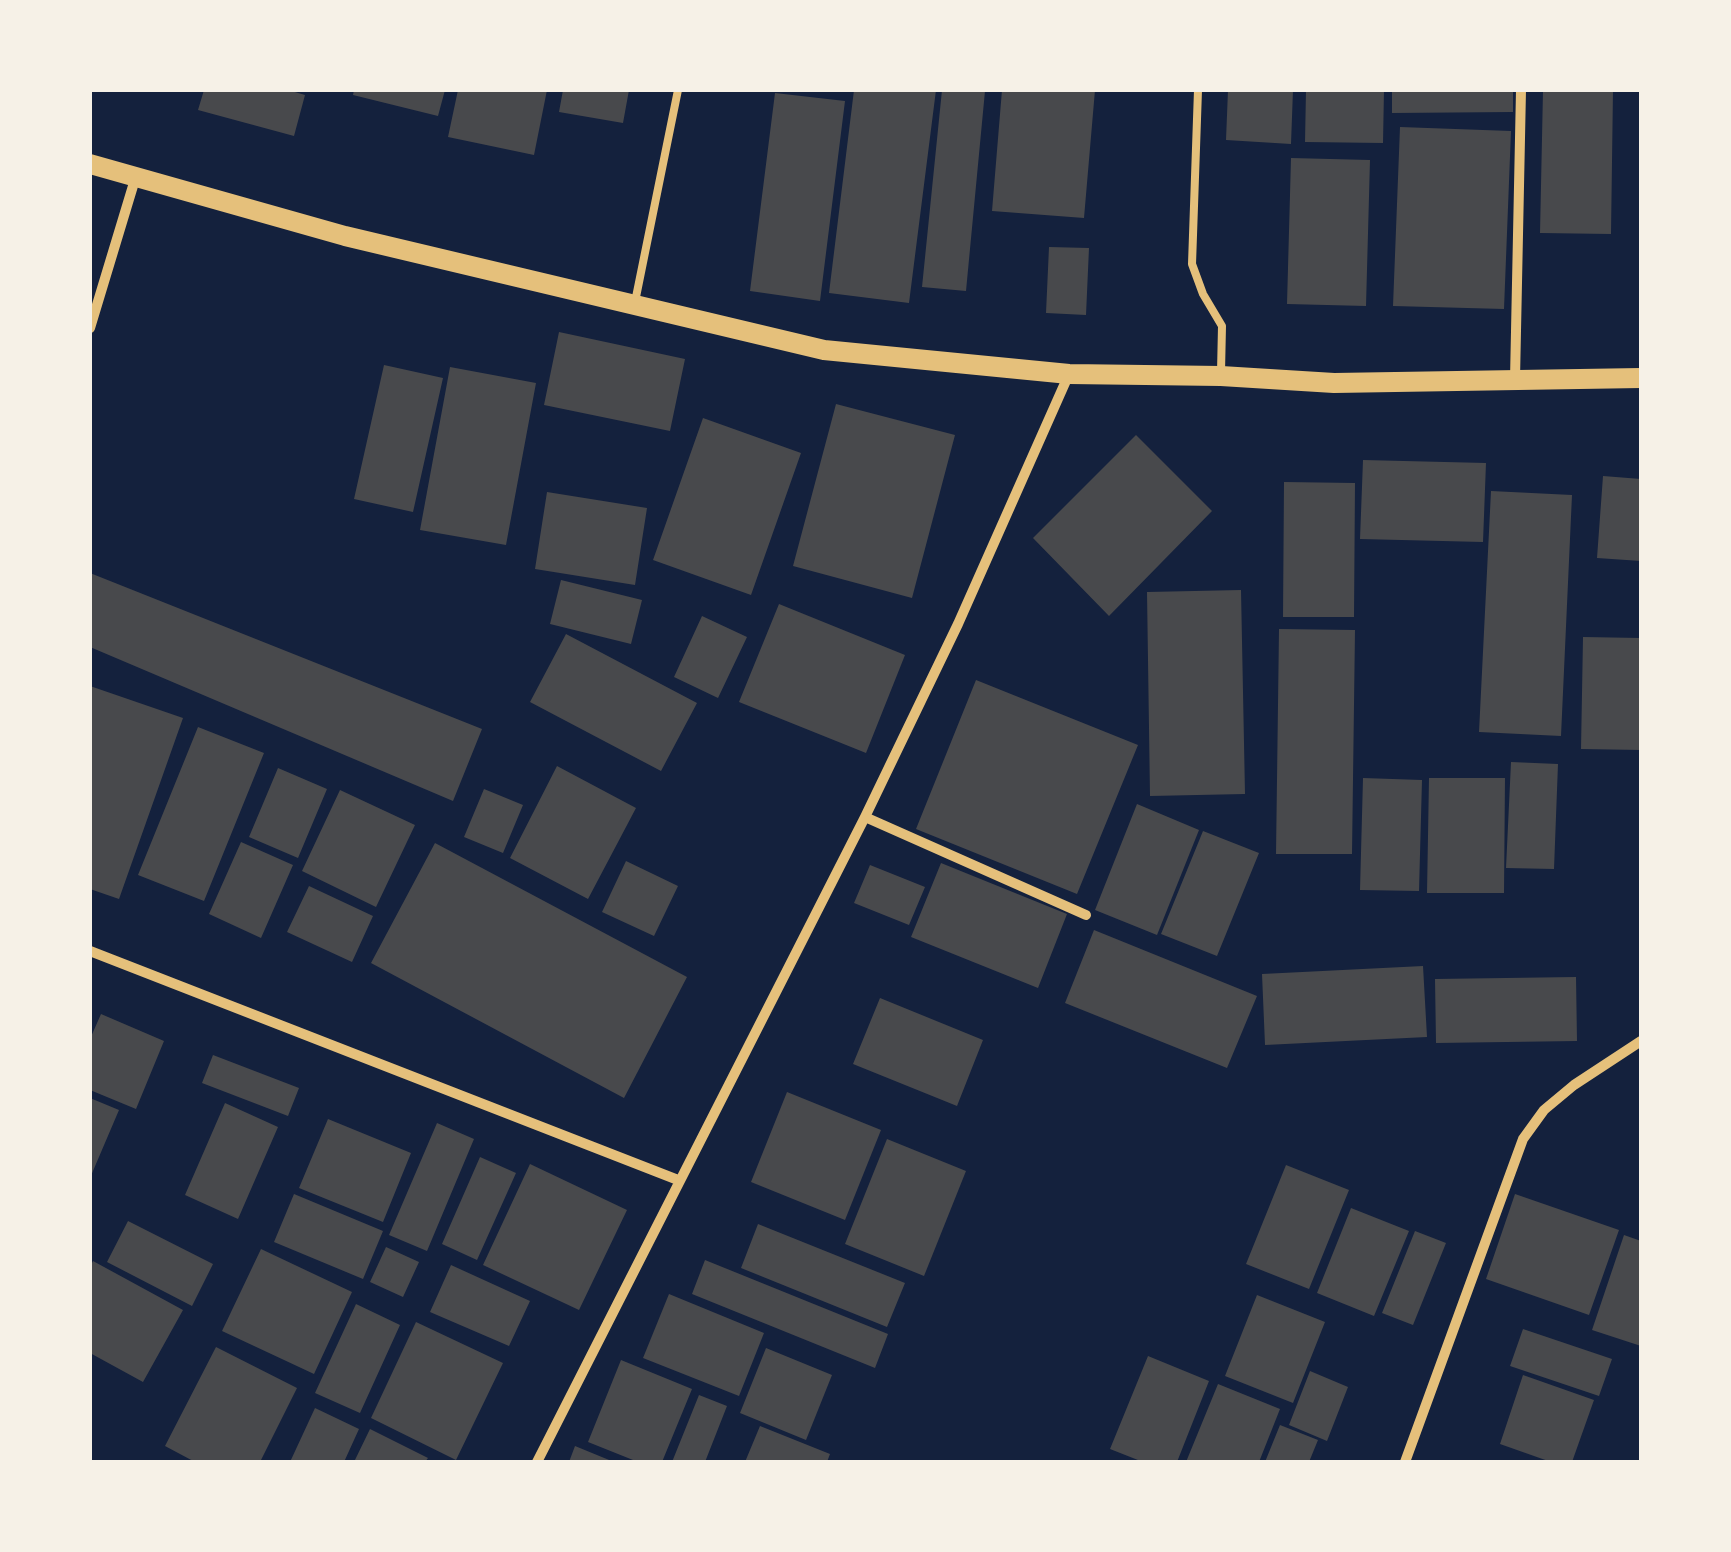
<!DOCTYPE html>
<style>
body{margin:0}
#map{position:relative;width:1731px;height:1552px;overflow:hidden;background:#14213d;font-family:Manrope,sans-serif}
canvas{display:block}
.frame{position:absolute;inset:0;border:92px solid #f6f1e7;pointer-events:none}
</style>
<div id="map">
<canvas width="1731" height="1552"></canvas>
<div class="frame"></div>
</div>
<script>
const c = document.querySelector('canvas').getContext('2d');
c.lineJoin = 'round';
function paint(path, color) {
  c.fillStyle = color;
  c.fill(path, 'evenodd');
}
function poly(rows) {
  const path = new Path2D();
  for (const r of rows) {
    path.moveTo(r[0], r[1]);
    for (let i = 2; i < r.length; i += 2) path.lineTo(r[i], r[i + 1]);
  }
  return path;
}
function trace(path, color, width, dash) {
  c.strokeStyle = color;
  c.lineWidth = width;
  c.lineCap = dash ? 'butt' : 'round';
  c.setLineDash(dash || []);
  c.stroke(path);
}
const building = poly([
 [204,90,288,90,305,95,294,136,198,110],
 [354,90,445,90,438,116,353,95],
 [458,90,547,90,534,155,448,137],
 [563,90,629,90,623,123,559,112],
 [854,90,936,90,909,303,829,293],
 [942,90,985,91,966,291,922,287],
 [1002,90,1095,90,1084,218,992,211],
 [1228,90,1293,90,1291,144,1226,140],
 [1306,90,1384,90,1383,143,1305,142],
 [1392,90,1513,90,1513,112,1392,113],
 [1543,90,1613,90,1611,234,1540,233],
 [775,93,845,101,820,301,750,291],
 [1400,127,1511,131,1504,309,1393,306],
 [1291,158,1370,160,1366,306,1287,304],
 [1049,247,1089,248,1086,315,1046,313],
 [559,332,685,359,670,431,544,405],
 [384,365,443,378,413,512,354,499],
 [450,367,536,383,506,545,420,530],
 [836,404,955,435,912,598,793,566],
 [703,418,801,453,751,595,653,560],
 [1136,435,1212,511,1109,616,1033,538],
 [1363,460,1486,463,1483,542,1360,539],
 [1603,476,1641,479,1641,561,1597,558],
 [1284,482,1355,483,1354,617,1283,617],
 [1491,491,1572,495,1561,736,1479,732],
 [547,492,647,508,635,585,535,569],
 [90,573,482,729,453,801,90,647],
 [561,580,642,600,631,644,550,624],
 [1241,590,1245,794,1150,796,1147,592],
 [779,604,905,655,866,753,739,702],
 [702,616,747,637,718,698,674,677],
 [1279,629,1355,630,1352,854,1276,854],
 [566,634,697,703,661,771,530,702],
 [1583,637,1641,638,1641,750,1581,749],
 [976,680,1138,745,1077,894,916,829],
 [90,686,183,718,119,899,90,889],
 [198,727,264,753,204,901,138,875],
 [1511,762,1558,764,1554,869,1506,868],
 [557,766,636,808,588,899,510,858],
 [278,768,327,789,298,858,249,837],
 [1363,778,1422,780,1419,891,1360,890],
 [1429,778,1505,778,1504,893,1427,893],
 [484,789,523,805,503,853,464,837],
 [340,790,415,825,376,907,302,871],
 [1137,804,1199,830,1157,935,1095,910],
 [1203,831,1259,853,1217,956,1161,934],
 [241,842,293,865,261,938,209,914],
 [435,843,687,977,624,1098,371,963],
 [626,861,678,886,654,936,602,912],
 [941,863,1067,914,1038,988,911,937],
 [870,865,925,887,909,925,854,903],
 [309,886,373,916,352,962,287,932],
 [1094,930,1257,996,1227,1068,1065,1003],
 [1423,966,1427,1037,1265,1045,1262,974],
 [1576,977,1577,1041,1436,1043,1435,979],
 [880,998,983,1040,957,1106,853,1064],
 [101,1014,164,1041,136,1109,90,1090,90,1039],
 [213,1055,299,1088,288,1116,202,1083],
 [787,1092,881,1130,845,1220,751,1182],
 [90,1098,119,1110,90,1178],
 [225,1103,278,1127,238,1219,185,1195],
 [328,1119,411,1153,383,1222,299,1188],
 [437,1123,474,1139,427,1251,389,1235],
 [887,1139,966,1171,924,1276,845,1244],
 [480,1157,516,1173,477,1260,442,1244],
 [530,1164,627,1210,579,1310,483,1265],
 [1286,1165,1349,1190,1309,1289,1246,1264],
 [294,1194,383,1231,363,1279,274,1242],
 [1515,1194,1619,1230,1589,1315,1486,1279],
 [1351,1208,1409,1231,1374,1316,1317,1293],
 [128,1221,213,1264,192,1306,107,1262],
 [758,1224,905,1283,887,1327,741,1268],
 [1415,1231,1446,1243,1413,1325,1382,1313],
 [1624,1235,1641,1241,1641,1346,1592,1330],
 [386,1247,419,1262,403,1297,370,1282],
 [261,1249,352,1292,314,1374,222,1331],
 [705,1260,888,1334,875,1368,692,1294],
 [93,1261,183,1310,143,1382,90,1353,90,1267],
 [451,1265,530,1301,509,1346,430,1312],
 [669,1294,764,1333,739,1396,643,1358],
 [1257,1295,1325,1322,1293,1403,1225,1376],
 [356,1304,400,1325,360,1413,315,1393],
 [416,1322,503,1363,456,1460,371,1418],
 [1523,1329,1612,1359,1599,1396,1510,1366],
 [216,1347,297,1388,260,1462,195,1462,165,1446],
 [766,1348,832,1375,806,1440,740,1413],
 [1148,1356,1209,1381,1177,1462,1143,1462,1110,1449],
 [621,1360,692,1389,662,1462,638,1462,588,1442],
 [1310,1371,1348,1387,1327,1441,1289,1425],
 [1523,1375,1594,1400,1572,1462,1551,1462,1500,1444],
 [1218,1384,1280,1409,1259,1462,1186,1462],
 [699,1395,727,1406,705,1462,672,1462],
 [315,1408,359,1429,344,1462,290,1462],
 [1280,1425,1318,1440,1309,1462,1265,1462],
 [760,1426,830,1454,827,1462,745,1462],
 [370,1429,428,1458,425,1462,354,1462],
 [575,1446,614,1462,569,1462]
]);
const service = poly([
 [1198,90,1192,264,1203,294,1222,326,1221,372],
 [635,302,678,90]
]);
const minor = poly([
 [90,328,136,176],
 [1515,379,1521,90],
 [865,817,1086,915],
 [90,951,678,1180],
 [537,1462,865,817,958,624,1069,374],
 [1405,1462,1523,1139,1544,1110,1574,1085,1641,1041]
]);
const secondary = poly([
 [90,164,345,236,824,350,1069,374,1221,376,1334,383,1641,378]
]);
paint(building, '#48494c');
trace(service, '#e5c07b', 8);
trace(minor, '#e5c07b', 10);
trace(secondary, '#e5c07b', 20);
</script>
